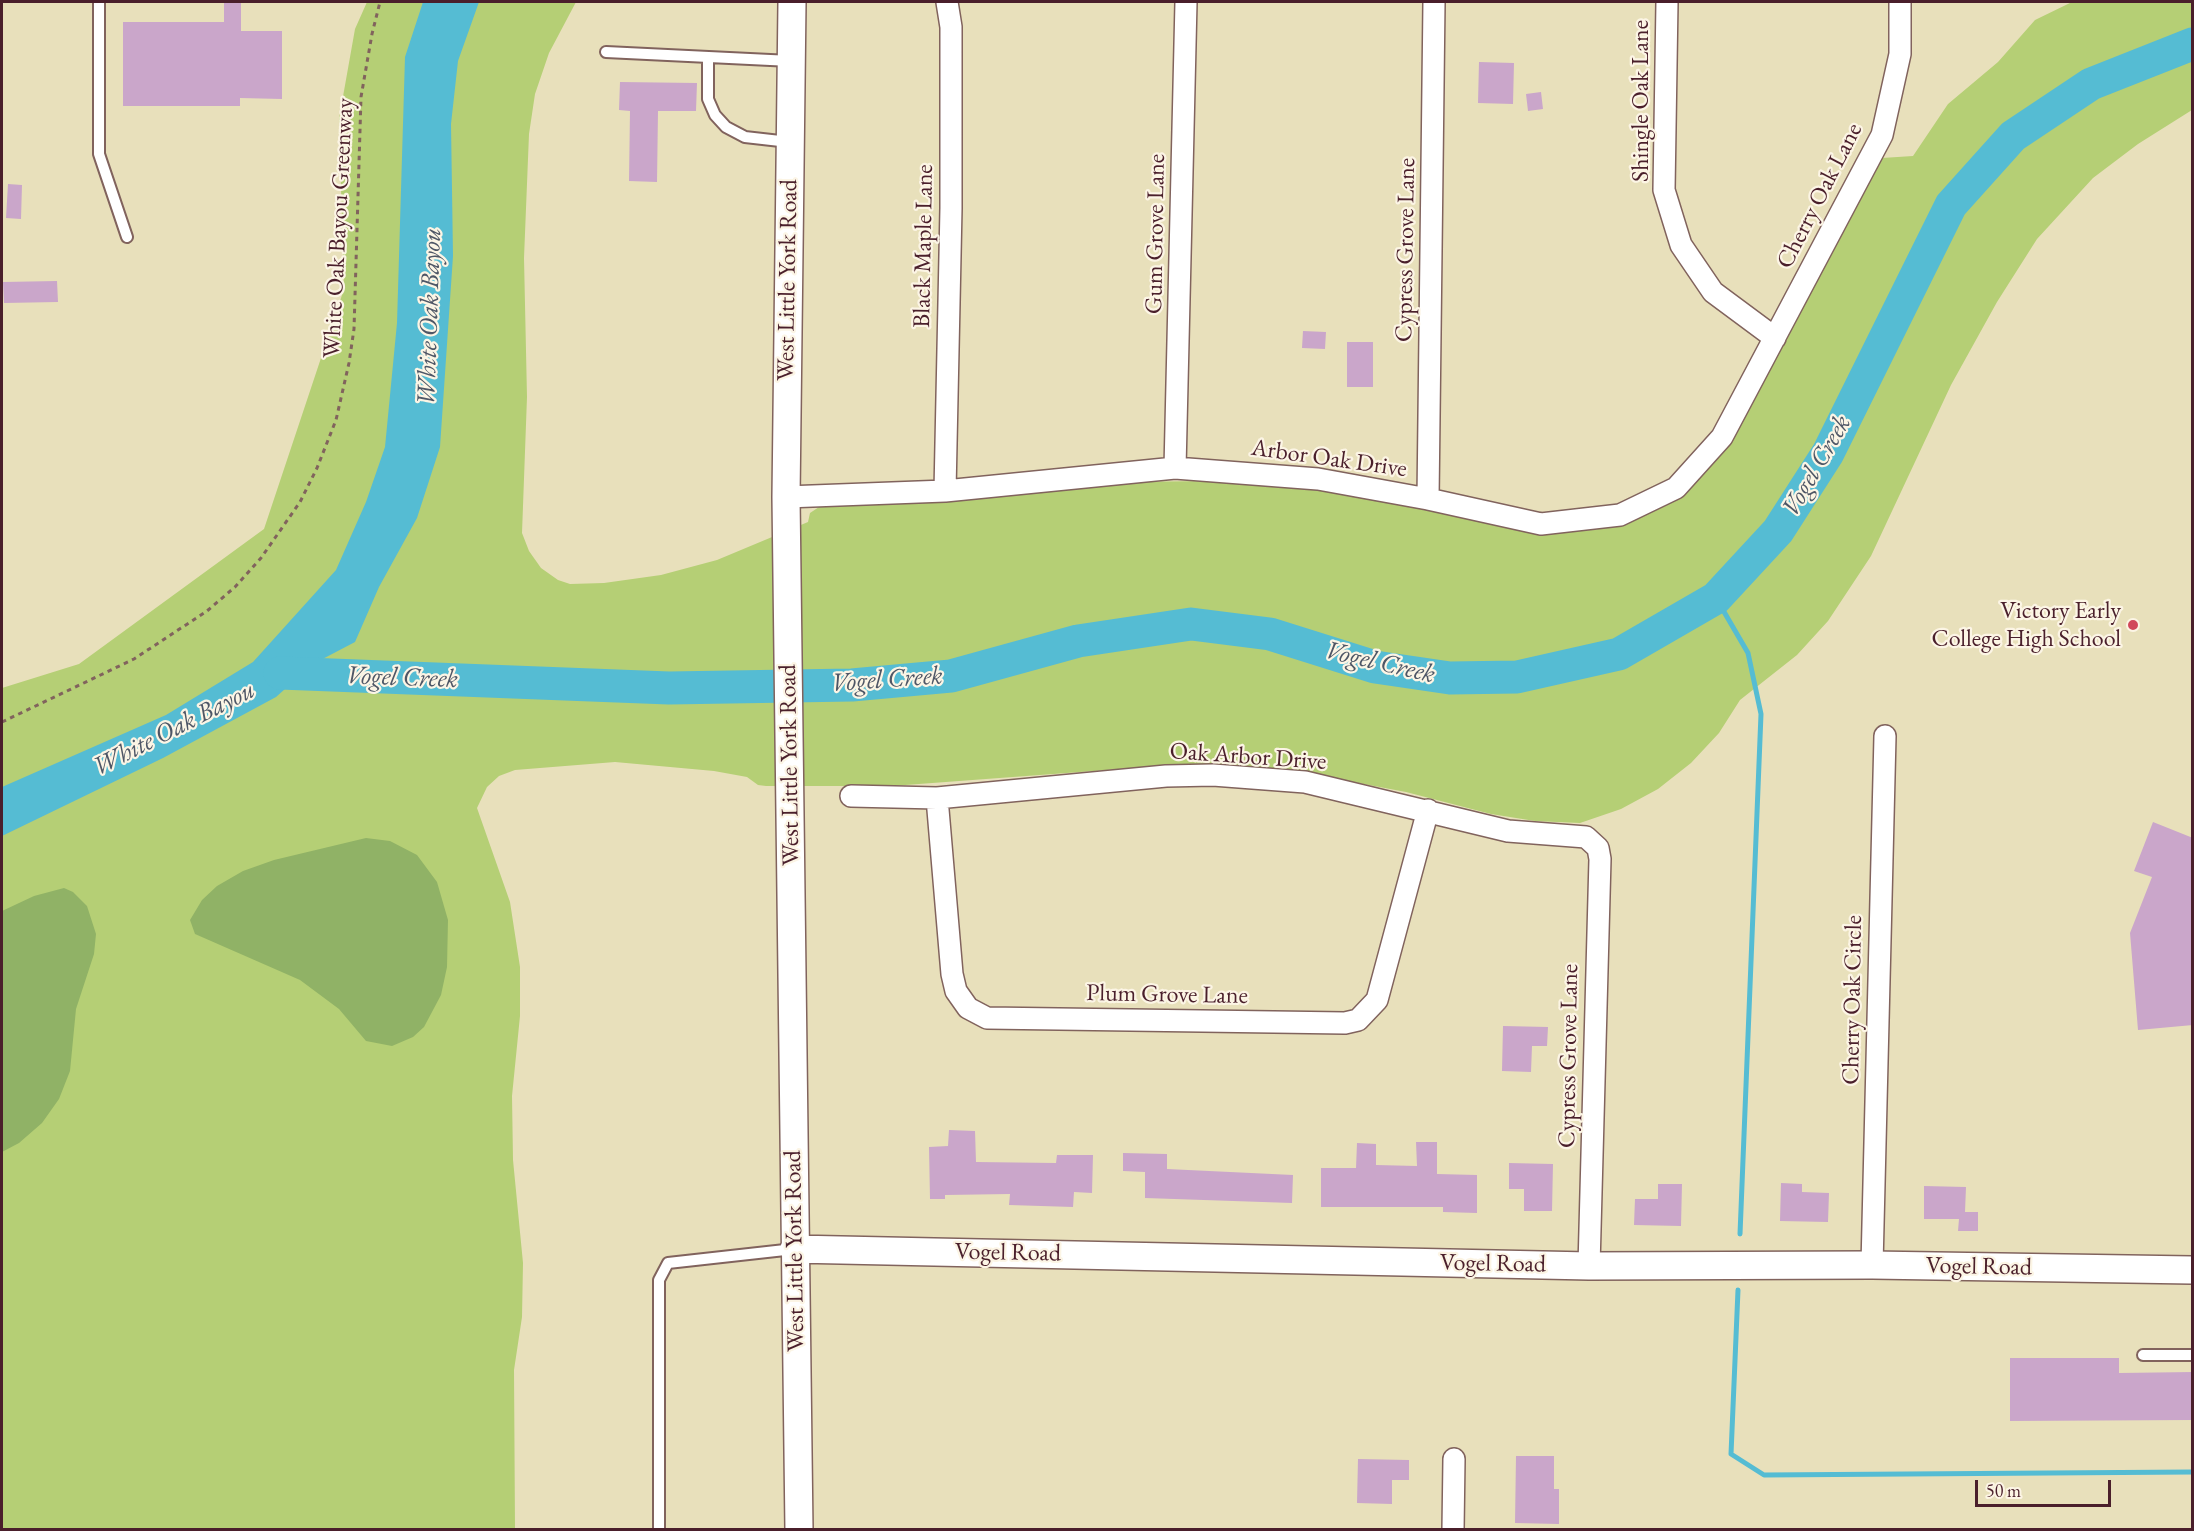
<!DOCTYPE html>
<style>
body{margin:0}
#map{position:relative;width:2194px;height:1531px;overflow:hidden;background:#e8e0bb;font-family:"EB Garamond",serif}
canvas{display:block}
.frame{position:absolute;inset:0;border:3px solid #4a1f2b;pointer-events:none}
.scale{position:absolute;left:1975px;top:1480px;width:136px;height:27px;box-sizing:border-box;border:3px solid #4a1f2b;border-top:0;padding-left:8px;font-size:18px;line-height:21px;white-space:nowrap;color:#4a1f2b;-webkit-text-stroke:4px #fcf5e5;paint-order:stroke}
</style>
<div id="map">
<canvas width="2194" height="1531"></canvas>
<div class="frame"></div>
<div class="scale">50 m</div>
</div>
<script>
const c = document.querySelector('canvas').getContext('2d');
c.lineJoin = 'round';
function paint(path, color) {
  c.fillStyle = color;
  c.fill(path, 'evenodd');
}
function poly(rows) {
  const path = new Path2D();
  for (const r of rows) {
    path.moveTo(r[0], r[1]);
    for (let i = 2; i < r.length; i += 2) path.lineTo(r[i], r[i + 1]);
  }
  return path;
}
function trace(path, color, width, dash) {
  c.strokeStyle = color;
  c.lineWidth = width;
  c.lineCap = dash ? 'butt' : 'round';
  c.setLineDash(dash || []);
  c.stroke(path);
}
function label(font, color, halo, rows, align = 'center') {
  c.font = font + ' "EB Garamond",serif';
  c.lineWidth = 4.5;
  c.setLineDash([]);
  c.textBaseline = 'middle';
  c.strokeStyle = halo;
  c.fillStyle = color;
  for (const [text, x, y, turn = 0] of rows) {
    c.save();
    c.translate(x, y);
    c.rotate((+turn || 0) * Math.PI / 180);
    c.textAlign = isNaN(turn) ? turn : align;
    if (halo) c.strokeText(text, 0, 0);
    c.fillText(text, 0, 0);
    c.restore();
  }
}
const green = poly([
 [367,2,576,2,549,53,535,94,529,134,524,258,527,397,522,533,529,551,541,568,558,580,570,584,604,583,661,575,717,560,808,522,810,513,819,507,1119,482,1211,481,1303,486,1554,531,1594,530,1613,525,1696,481,1721,455,1882,158,1913,156,1948,104,1998,62,2035,20,2072,2,2192,2,2192,110,2138,144,2093,178,2037,239,1997,302,1951,385,1871,556,1828,621,1797,655,1740,700,1719,733,1691,763,1658,789,1621,809,1580,823,1535,821,1491,814,1406,792,1316,775,1174,765,892,786,766,786,758,785,747,777,714,771,615,762,515,770,499,776,487,787,477,808,510,902,520,967,520,1016,512,1096,513,1160,523,1263,522,1317,514,1370,515,1529,2,1529,2,688,79,664,264,529,344,289,339,119,355,29]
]);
const forest = poly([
 [366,838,390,841,417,855,437,882,448,920,447,967,441,995,424,1027,413,1037,392,1046,366,1041,339,1009,300,980,195,934,190,920,202,900,217,886,243,871,274,860],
 [64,888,73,892,87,906,96,934,94,954,76,1009,70,1071,59,1099,42,1123,19,1143,2,1152,2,911,34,896]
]);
const water = poly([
 [423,2,479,2,458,61,451,124,453,256,440,447,417,518,379,587,355,642,313,664,276,697,163,758,2,836,2,787,166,715,253,662,336,570,366,502,385,447,397,323,405,57]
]);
const stream = poly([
 [1716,598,1748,653,1761,714,1740,1234],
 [1738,1290,1731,1454,1764,1475,2192,1472]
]);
const river = poly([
 [280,673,669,688,852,685,951,676,1078,641,1191,624,1270,634,1375,667,1450,678,1517,677,1619,654,1716,598,1778,531,1828,453,1951,205,2013,136,2091,84,2192,44]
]);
const building = poly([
 [224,2,241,2,241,31,282,31,282,99,240,98,240,106,123,106,123,22,224,22],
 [1479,62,1514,63,1513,104,1478,103],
 [620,82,697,83,696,111,658,111,657,182,629,181,630,111,619,110],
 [1541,92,1543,109,1528,111,1526,94],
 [8,184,22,185,21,219,6,218],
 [57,281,58,302,4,303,3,282],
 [1303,331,1326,332,1325,349,1302,348],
 [1347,342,1373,342,1373,387,1347,387],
 [2153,822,2193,838,2193,1025,2138,1030,2130,933,2152,877,2134,871],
 [1503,1026,1548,1027,1547,1046,1532,1046,1531,1072,1502,1071],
 [949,1130,975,1131,976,1162,1056,1163,1057,1155,1093,1155,1092,1193,1074,1192,1073,1207,1009,1205,1010,1194,945,1195,945,1199,930,1199,929,1147,948,1146],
 [1416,1142,1437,1142,1437,1174,1477,1175,1477,1213,1443,1212,1443,1207,1321,1207,1321,1168,1356,1168,1357,1143,1376,1144,1376,1165,1417,1166],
 [1123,1153,1167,1154,1167,1169,1293,1175,1292,1203,1145,1198,1145,1172,1123,1171],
 [1509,1163,1553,1164,1552,1211,1524,1211,1524,1189,1509,1189],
 [1781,1183,1802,1184,1802,1192,1829,1193,1828,1222,1780,1221],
 [1658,1184,1682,1184,1681,1226,1634,1225,1635,1199,1658,1199],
 [1924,1186,1966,1187,1965,1212,1978,1212,1978,1231,1958,1231,1959,1219,1924,1219],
 [2010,1358,2119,1358,2119,1373,2193,1372,2193,1420,2010,1421],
 [1516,1456,1554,1456,1554,1489,1559,1489,1559,1524,1515,1523],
 [1358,1459,1409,1460,1409,1480,1392,1480,1392,1504,1357,1503]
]);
const path = poly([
 [2,722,134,659,207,611,235,587,261,558,300,502,317,468,336,420,349,363,354,329,361,97,372,34,380,2]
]);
const service = poly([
 [99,2,99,154,127,237],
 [606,52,791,61],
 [708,58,708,99,715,115,726,127,745,137,789,142],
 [2143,1355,2192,1355],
 [659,1530,659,1280,668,1263,794,1249]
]);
const minor = poly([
 [1667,2,1664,190,1681,245,1713,292,1775,338],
 [1175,468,1186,2],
 [945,491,951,208,951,27,947,2],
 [786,497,945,491,1175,468,1318,479,1428,499,1541,524,1620,515,1676,488,1722,437,1882,135,1900,54,1900,2],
 [1428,499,1434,2],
 [851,796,937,798,1166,776,1213,775,1305,782,1508,831,1586,837,1598,848,1600,859,1589,1266],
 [937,798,952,974,956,991,968,1008,987,1018,1345,1023,1358,1020,1377,1000,1428,810],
 [1872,1265,1885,736],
 [1453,1530,1454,1459]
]);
const tertiary = poly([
 [792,2,786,497,799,1530],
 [794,1249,1589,1266,1872,1265,2192,1270]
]);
const markers = [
 [2133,625,6,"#d1495b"]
];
const streetNames = [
 ["Shingle Oak Lane",1641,101,-90],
 ["Cherry Oak Lane",1820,196,-63],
 ["White Oak Bayou Greenway",339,228,-87],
 ["Gum Grove Lane",1156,234,-89],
 ["Black Maple Lane",924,246,-89],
 ["Cypress Grove Lane",1406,250,-89],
 ["West Little York Road",788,280,-89],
 ["Arbor Oak Drive",1329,459,8],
 ["Oak Arbor Drive",1248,757,4],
 ["West Little York Road",790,765,-91],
 ["Plum Grove Lane",1167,995,1],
 ["Cherry Oak Circle",1853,1000,-89],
 ["Cypress Grove Lane",1569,1056,-89],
 ["West Little York Road",795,1251,-91],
 ["Vogel Road",1008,1253,1],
 ["Vogel Road",1493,1264,1],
 ["Vogel Road",1979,1267,1]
];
const poiNames = [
 ["Victory Early",2121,611],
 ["College High School",2121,639]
];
const waterNames = [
 ["White Oak Bayou",430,317,-88],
 ["Vogel Creek",1817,466,-60],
 ["Vogel Creek",1380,663,13],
 ["Vogel Creek",402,678,2],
 ["Vogel Creek",887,680,-4],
 ["White Oak Bayou",174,729,-27]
];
paint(green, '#b5cf75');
paint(forest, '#90b266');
paint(water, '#55bcd3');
trace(stream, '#55bcd3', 5);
trace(river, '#55bcd3', 33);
paint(building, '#caa6ca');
trace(service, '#81635d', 14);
trace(minor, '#81635d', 24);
trace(tertiary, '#81635d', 30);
trace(path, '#81635d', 3, [4.5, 4.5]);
trace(service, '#fff', 10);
trace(minor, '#fff', 21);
trace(tertiary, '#fff', 27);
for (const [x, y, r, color] of markers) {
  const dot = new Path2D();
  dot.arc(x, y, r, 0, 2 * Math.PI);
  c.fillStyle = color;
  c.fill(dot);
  trace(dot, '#fcf5e5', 2);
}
label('24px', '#4a1f2b', '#fcf5e5', streetNames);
label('24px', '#4a1f2b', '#fcf5e5', poiNames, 'right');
label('italic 26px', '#4e5666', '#fcf5e5', waterNames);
</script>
